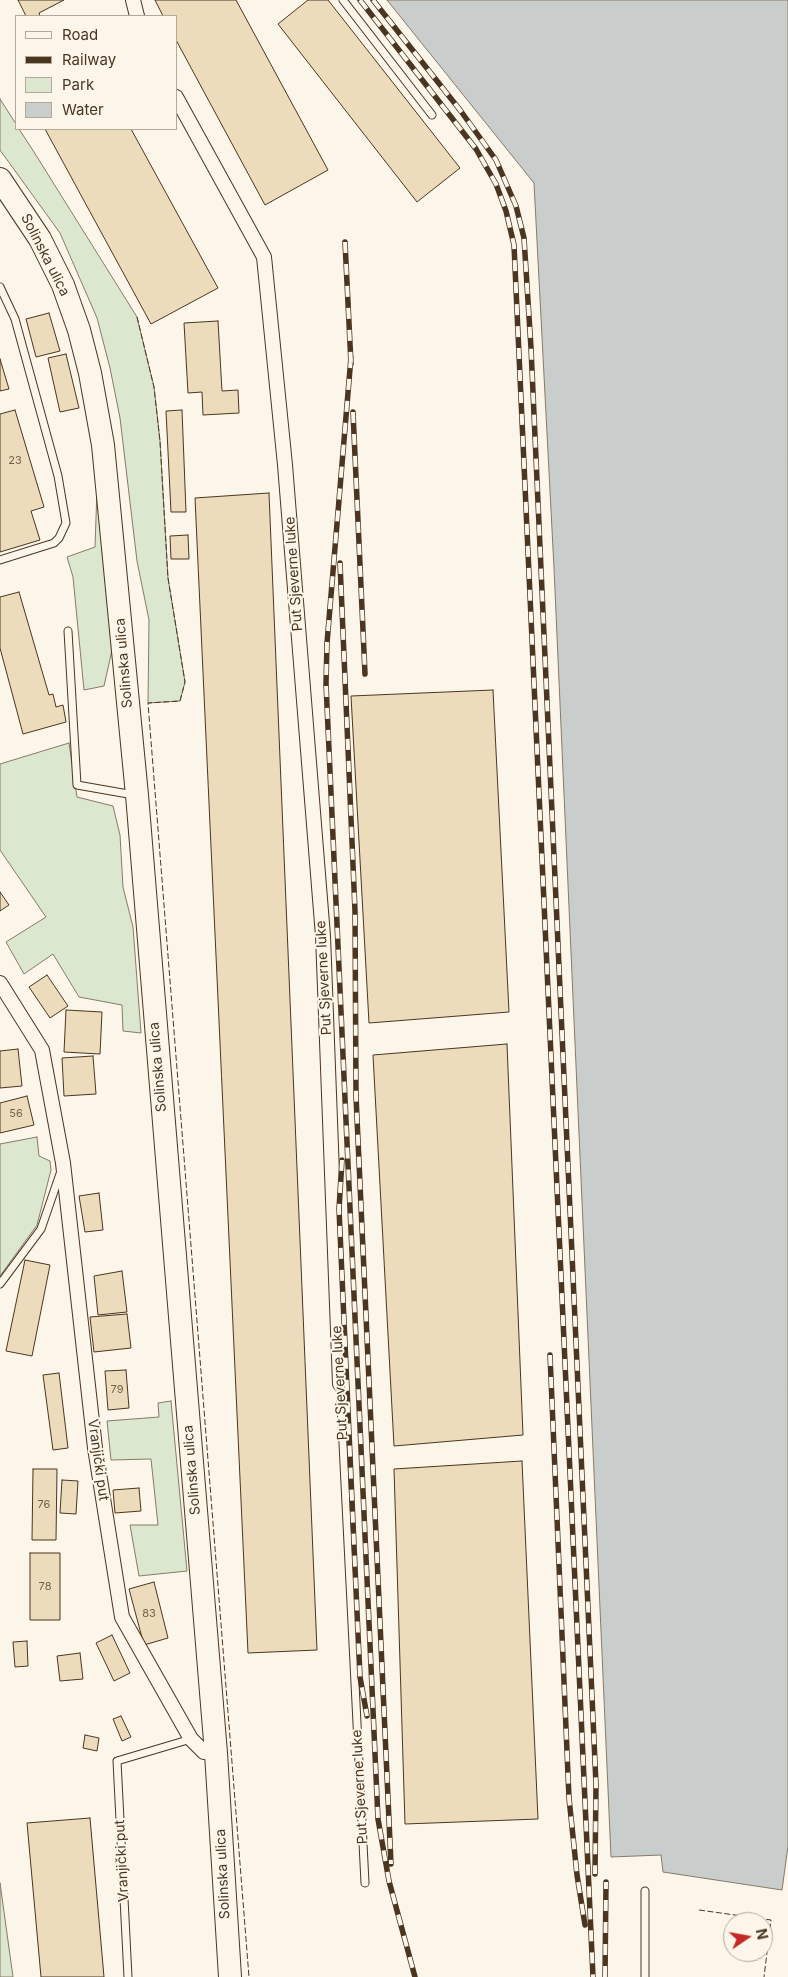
<!DOCTYPE html>
<meta charset="utf-8">
<style>
body{margin:0}
#map{position:relative;width:788px;height:1977px;overflow:hidden;background:#fbf6e9;font-family:Inter,sans-serif}
canvas{display:block}
.legend{position:absolute;left:15px;top:15px;width:162px;height:115px;box-sizing:border-box;background:#fbf6e9;border:1px solid #b4a999;margin:0;padding:6px 9px;list-style:none;font-size:15px;color:#4a3520}
.legend li{display:flex;align-items:center;gap:10px;height:25px}
.legend b{width:25px;border:1px solid #b4a999}
.north{position:absolute;left:723px;top:1912px;width:50px;height:50px;box-sizing:border-box;background:#fbf6e9;border:1px solid #b4a999;border-radius:50%;rotate:78deg;font-size:14px;font-weight:700;line-height:20px;text-align:center;color:#4a3520}
.north::after{content:'';display:block;margin:auto;width:18px;height:22px;background:#c62828;clip-path:polygon(50% 0,100% 100%,50% 72%,0 100%)}
</style>
<div id="map">
<canvas width="788" height="1977"></canvas>
<ul class="legend">
<li><b style="height:6px;background:#fbf6e9"></b>Road</li>
<li><b style="height:6px;background:#4a3520"></b>Railway</li>
<li><b style="height:14px;background:#dce7d0"></b>Park</li>
<li><b style="height:14px;background:#c9cecd"></b>Water</li>
</ul>
<div class="north">N</div>
</div>
<script>
const c = document.querySelector('canvas').getContext('2d');
c.lineJoin = 'round';
function paint(path, color) {
  c.fillStyle = color;
  c.fill(path, 'evenodd');
}
function poly(rows) {
  const path = new Path2D();
  for (const r of rows) {
    path.moveTo(r[0], r[1]);
    for (let i = 2; i < r.length; i += 2) path.lineTo(r[i], r[i + 1]);
  }
  return path;
}
function trace(path, color, width, dash) {
  c.strokeStyle = color;
  c.lineWidth = width;
  c.lineCap = dash ? 'butt' : 'round';
  c.setLineDash(dash || []);
  c.stroke(path);
}
function label(font, color, halo, rows, align = 'center') {
  c.font = font + ' Inter,sans-serif';
  c.lineWidth = 4;
  c.setLineDash([]);
  c.textBaseline = 'middle';
  c.strokeStyle = halo;
  c.fillStyle = color;
  for (const [text, x, y, turn = 0] of rows) {
    c.save();
    c.translate(x, y);
    c.rotate((+turn || 0) * Math.PI / 180);
    c.textAlign = isNaN(turn) ? turn : align;
    if (halo) c.strokeText(text, 0, 0);
    c.fillText(text, 0, 0);
    c.restore();
  }
}
const green = poly([
 [0,99,16,124,16,129,19,129,34,152,137,317,154,387,160,441,168,578,185,682,180,701,148,703,149,620,137,561,120,418,110,368,97,318,60,233,0,150,0,99],
 [97,489,112,650,104,686,84,690,73,577,67,557,95,547,97,489],
 [69,743,77,797,113,806,120,835,123,887,133,927,141,1033,123,1031,122,1005,79,997,53,954,24,974,6,942,46,917,0,850,0,764,69,743],
 [37,1137,39,1156,50,1161,51,1170,37,1225,0,1276,0,1144,37,1137],
 [171,1401,187,1571,139,1576,130,1525,158,1525,151,1459,111,1460,107,1421,159,1417,158,1403,171,1401],
 [0,1883,13,1977,0,1977,0,1883]
]);
const water = poly([
 [387,0,788,0,788,1846,782,1890,663,1872,661,1855,611,1857,554,568,534,183,387,0]
]);
const building = poly([
 [18,0,64,0,39,13,40,16,26,16,18,0],
 [155,0,236,0,328,170,265,205,176,40,176,16,163,16,155,0],
 [308,0,328,0,460,168,417,202,278,24,308,0],
 [45,129,131,129,218,288,151,324,45,129],
 [49,313,60,351,36,357,26,319,49,313],
 [218,321,222,391,238,390,239,413,203,415,202,392,188,393,184,323,218,321],
 [66,354,79,408,60,412,48,358,66,354],
 [0,359,9,389,0,391,0,359],
 [15,410,44,507,31,511,40,540,0,552,0,414,15,410],
 [182,410,186,512,171,512,166,411,182,410],
 [269,493,317,1650,248,1653,195,498,269,493],
 [188,535,189,559,171,559,170,536,188,535],
 [19,592,49,695,53,694,56,707,63,705,66,722,23,734,0,648,0,597,19,592],
 [493,690,509,1012,369,1023,351,696,493,690],
 [0,892,9,905,0,911,0,892],
 [47,975,68,1006,50,1018,29,987,47,975],
 [66,1010,102,1012,100,1054,64,1052,66,1010],
 [507,1044,523,1435,394,1446,373,1055,507,1044],
 [18,1049,22,1086,0,1088,0,1051,18,1049],
 [93,1056,96,1094,64,1096,62,1058,93,1056],
 [27,1096,34,1125,0,1133,0,1103,27,1096],
 [99,1193,103,1230,85,1232,79,1196,99,1193],
 [25,1260,50,1265,32,1356,6,1351,25,1260],
 [122,1271,127,1312,98,1315,94,1276,122,1271],
 [127,1314,131,1348,94,1352,90,1317,127,1314],
 [126,1370,129,1408,108,1410,105,1371,126,1370],
 [59,1373,68,1448,53,1450,43,1375,59,1373],
 [522,1461,538,1819,405,1824,394,1469,522,1461],
 [33,1469,57,1469,56,1540,32,1540,33,1469],
 [62,1480,78,1481,76,1514,60,1513,62,1480],
 [139,1488,141,1511,115,1513,113,1490,139,1488],
 [30,1553,60,1553,60,1620,30,1620,30,1553],
 [154,1582,168,1638,144,1645,129,1589,154,1582],
 [112,1635,130,1673,114,1681,96,1643,112,1635],
 [27,1641,28,1666,15,1667,13,1642,27,1641],
 [80,1653,83,1679,60,1681,57,1656,80,1653],
 [121,1716,131,1737,122,1741,113,1719,121,1716],
 [85,1735,99,1738,97,1751,83,1748,85,1735],
 [90,1818,104,1977,41,1977,27,1823,90,1818]
]);
const service = poly([
 [343,0,432,115],
 [0,287,15,319,58,476,66,523,59,538,54,543,0,560],
 [68,631,77,785,134,795],
 [0,1284,41,1229,61,1171],
 [340,1384,365,1883],
 [128,1977,117,1761,191,1739],
 [645,1977,645,1891]
]);
const minor = poly([
 [133,0,137,16],
 [176,97,264,257,285,465,323,936,340,1384],
 [0,983,42,1050,63,1163,95,1448,122,1617,191,1739,204,1752,216,1753]
]);
const primary = poly([
 [0,179,40,239,63,285,79,330,90,373,103,445,137,795,216,1753,230,1977]
]);
const rail = poly([
 [360,0,476,149,496,184,506,211,514,245,593,1977],
 [373,0,460,110,496,160,516,206,524,238,531,348,596,1784,595,1874],
 [345,242,351,364],
 [351,357,327,643,326,684,378,1819,389,1881,415,1977],
 [353,412,365,674],
 [340,563,355,911,356,1096,391,1864],
 [342,1160,339,1209,358,1634,360,1677,367,1716],
 [550,1355,569,1798,577,1875,585,1925],
 [605,1977,606,1882]
]);
const fence = poly([
 [137,317,154,387,160,441,168,578,185,682,180,701,148,703,249,1977],
 [699,1910,771,1920,764,1977]
]);
const numberNames = [
 ["23",15,461],
 ["56",16,1114],
 ["79",117,1390],
 ["76",44,1505],
 ["78",45,1587],
 ["83",149,1614]
];
const streetNames = [
 ["Solinska ulica",45,255,63],
 ["Put Sjeverne luke",294,574,-94],
 ["Solinska ulica",124,663,-95],
 ["Put Sjeverne luke",324,978,-93],
 ["Solinska ulica",158,1067,-95],
 ["Put Sjeverne luke",340,1383,-93],
 ["Vranjički put",98,1460,82],
 ["Solinska ulica",192,1470,-95],
 ["Put Sjeverne luke",360,1787,-93],
 ["Vranjički put",122,1861,-93],
 ["Solinska ulica",223,1874,-93]
];
paint(green, '#dce7d0');
trace(green, '#887966', 1);
paint(water, '#c9cecd');
trace(water, '#887966', 1);
paint(building, '#ecdcbc');
trace(building, '#4a3520', 1);
trace(service, '#4a3520', 9);
trace(minor, '#4a3520', 16);
trace(primary, '#4a3520', 24);
trace(service, '#fbf6e9', 7);
trace(minor, '#fbf6e9', 14);
trace(primary, '#fbf6e9', 22);
trace(rail, '#4a3520', 5.5);
trace(rail, '#fbf6e9', 4, [11]);
trace(fence, '#4a3520', 1, [6, 2.5]);
label('11px', '#725f47', null, numberNames);
label('14px', '#4a3520', '#fbf6e9', streetNames);
</script>
